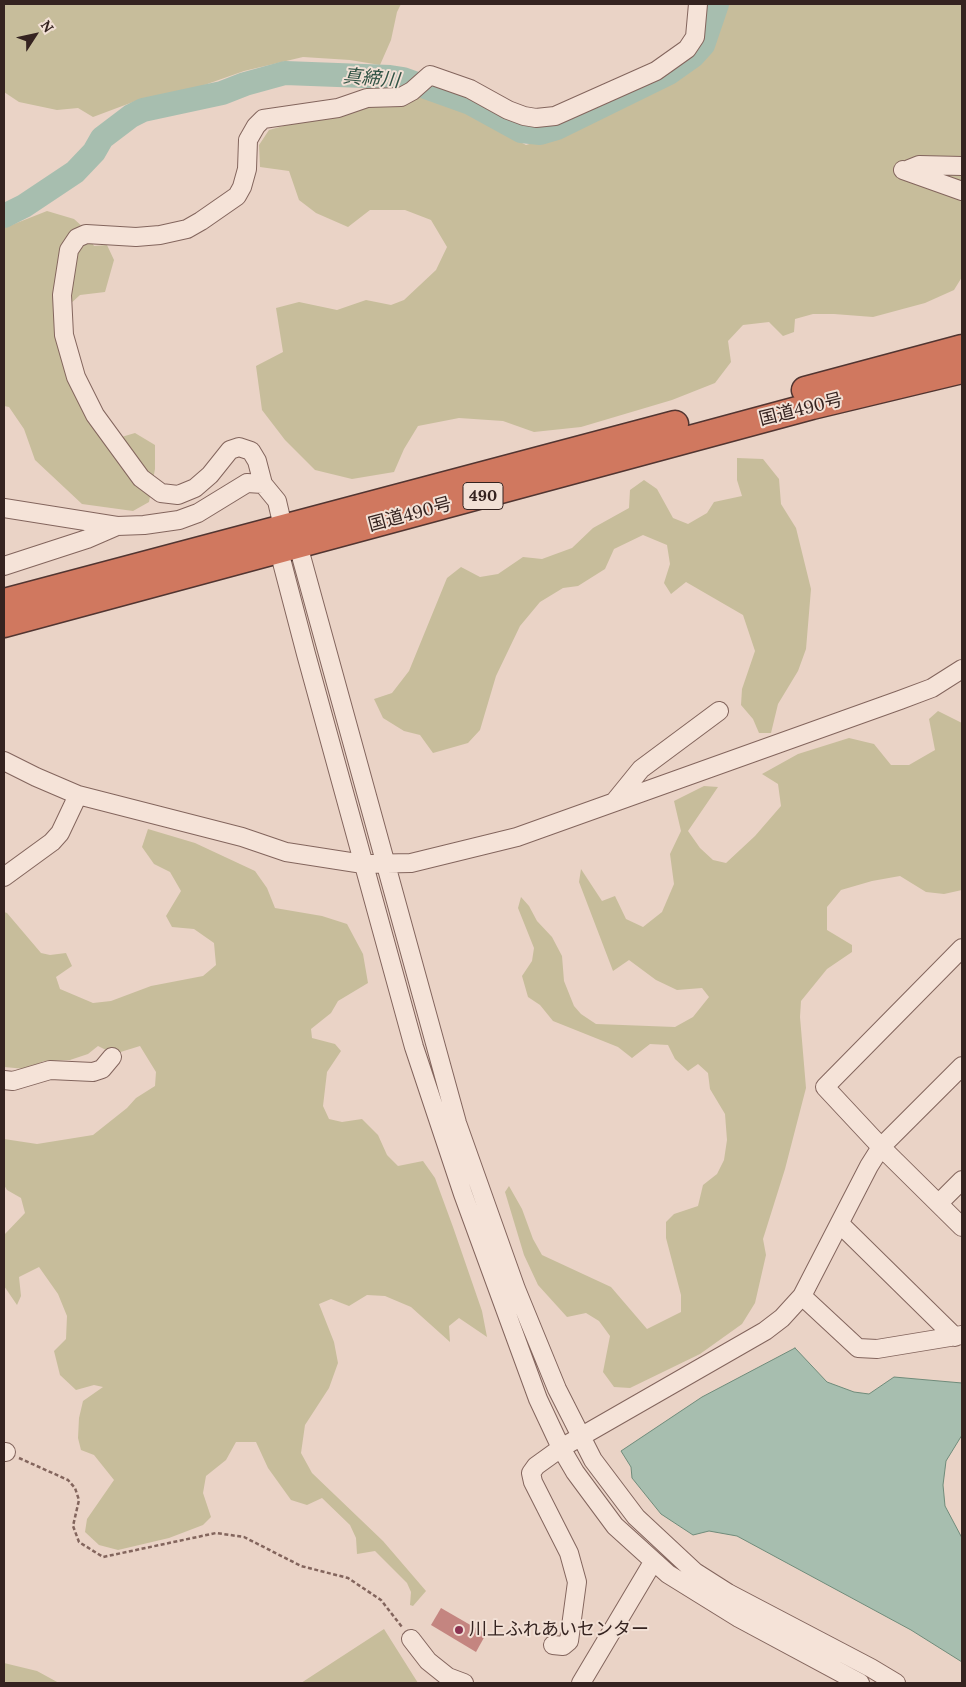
<!DOCTYPE html>
<meta charset="utf-8">
<style>
body{margin:0}
#map{position:relative;width:966px;height:1687px;overflow:hidden;background:#ead3c6;font-family:Lora,serif}
canvas{display:block}
.frame{position:absolute;inset:0;border:5px solid #352320;pointer-events:none}
.north{position:absolute;left:10px;top:10px;width:50px;height:50px;-webkit-text-stroke:4px #f2e0d5;paint-order:stroke;rotate:55deg;font-size:14px;font-weight:700;line-height:20px;text-align:center;color:#352320}
.north::after{content:'';display:block;margin:auto;width:18px;height:22px;background:#352320;clip-path:polygon(50% 0,100% 100%,50% 72%,0 100%)}
</style>
<div id="map">
<canvas width="966" height="1687"></canvas>
<div class="frame"></div>
<div class="north">N</div>
</div>
<script>
const c = document.querySelector('canvas').getContext('2d');
c.lineJoin = 'round';
function paint(path, color) {
  c.fillStyle = color;
  c.fill(path, 'evenodd');
}
function poly(rows) {
  const path = new Path2D();
  for (const r of rows) {
    path.moveTo(r[0], r[1]);
    for (let i = 2; i < r.length; i += 2) path.lineTo(r[i], r[i + 1]);
  }
  return path;
}
function trace(path, color, width, dash) {
  c.strokeStyle = color;
  c.lineWidth = width;
  c.lineCap = dash ? 'butt' : 'round';
  c.setLineDash(dash || []);
  c.stroke(path);
}
function label(font, color, halo, rows, align = 'center') {
  c.font = font + ' Lora,"Noto Sans JP",serif';
  c.lineWidth = 4;
  c.setLineDash([]);
  c.textBaseline = 'middle';
  c.strokeStyle = halo;
  c.fillStyle = color;
  for (const [text, x, y, turn = 0] of rows) {
    c.save();
    c.translate(x, y);
    c.rotate((+turn || 0) * Math.PI / 180);
    c.textAlign = isNaN(turn) ? turn : align;
    if (halo) c.strokeText(text, 0, 0);
    c.fillText(text, 0, 0);
    c.restore();
  }
}
const green = poly([
 [4,4,401,4,397,12,391,40,380,65,350,60,303,57,244,71,196,88,141,99,93,117,78,108,57,110,19,102,4,92],
 [711,4,962,4,962,277,954,290,925,303,873,317,834,314,813,314,795,319,794,332,783,336,769,322,743,325,728,341,731,362,715,383,672,400,581,427,534,432,503,421,459,418,418,426,404,449,394,472,352,479,315,470,285,440,262,410,256,366,283,352,276,308,299,302,337,310,366,300,391,305,404,300,436,270,447,247,431,220,405,210,370,210,348,227,316,213,299,200,289,171,260,167,259,145,269,130,323,115,387,104,422,93,447,103,526,145,562,134,641,99,682,73,702,58,715,31],
 [47,211,74,219,84,228,94,246,107,245,114,260,105,292,80,295,58,315,108,441,135,433,155,445,155,469,149,502,133,511,82,504,35,460,24,429,9,407,4,406,4,228],
 [737,458,763,459,779,479,781,504,796,528,811,589,806,649,798,671,778,704,771,733,759,733,753,719,741,705,742,689,755,651,743,615,686,582,671,594,664,583,670,564,667,545,643,535,614,549,605,569,578,586,563,588,540,602,520,626,496,676,480,730,468,743,433,753,420,735,404,731,383,718,374,699,392,693,409,671,447,578,461,567,480,577,498,574,523,557,542,559,572,548,593,528,629,508,630,490,644,480,657,489,673,518,688,524,707,513,714,502,742,496,737,480],
 [938,711,962,723,962,890,944,894,926,892,900,876,872,881,841,890,827,907,827,930,852,945,852,952,827,969,801,1001,800,1017,806,1088,785,1169,763,1239,766,1255,755,1303,742,1324,700,1354,630,1388,614,1387,603,1372,610,1336,599,1321,586,1313,567,1317,538,1285,524,1255,505,1192,509,1186,522,1209,533,1239,542,1255,611,1287,647,1329,681,1312,681,1295,666,1238,666,1222,674,1214,698,1206,703,1185,717,1174,724,1160,727,1140,725,1114,710,1089,708,1073,698,1064,688,1071,675,1059,668,1045,650,1044,632,1058,618,1047,553,1021,540,1005,528,997,522,976,532,961,534,948,518,908,521,897,529,906,537,921,552,937,562,956,564,981,574,1006,581,1014,596,1024,675,1027,693,1017,709,997,702,988,677,990,656,980,629,960,613,971,579,882,581,869,602,901,615,896,626,919,643,927,662,912,674,884,670,854,681,831,674,801,704,786,718,787,688,831,700,848,713,860,726,863,755,836,781,806,778,784,762,774,798,754,849,738,874,744,891,765,909,765,935,750,929,719],
 [148,829,195,843,255,871,267,888,275,908,322,916,347,924,363,954,368,983,338,1001,331,1013,311,1029,312,1038,335,1044,341,1051,327,1072,323,1106,329,1119,342,1122,362,1119,378,1135,387,1155,398,1166,423,1161,435,1178,453,1227,482,1311,487,1337,459,1318,449,1326,450,1342,411,1307,385,1296,367,1295,349,1306,331,1299,319,1304,334,1342,338,1363,329,1388,305,1425,301,1453,312,1473,383,1541,426,1591,413,1606,410,1605,411,1592,407,1583,375,1551,357,1554,356,1538,350,1525,322,1498,307,1505,291,1500,268,1468,256,1442,236,1442,226,1460,206,1476,203,1493,211,1517,203,1525,169,1538,118,1550,99,1545,85,1532,87,1519,114,1480,94,1455,81,1450,78,1438,79,1418,83,1401,103,1387,94,1385,76,1390,60,1375,54,1351,66,1339,67,1316,58,1294,39,1267,19,1277,21,1296,17,1305,4,1286,4,1235,25,1213,21,1198,7,1190,4,1185,4,1139,37,1144,93,1135,127,1108,136,1098,155,1086,156,1072,140,1046,114,1054,98,1046,88,1054,70,1060,44,1061,26,1069,4,1067,4,912,7,913,41,953,50,955,66,953,72,966,56,977,60,989,93,1003,111,1001,151,986,203,976,216,965,214,943,194,929,172,927,166,916,181,891,170,872,154,864,142,847],
 [384,1629,418,1683,301,1683],
 [4,1663,37,1671,59,1683,4,1683]
]);
const water = poly([
 [795,1348,827,1382,854,1392,869,1394,894,1377,962,1383,962,1435,946,1461,943,1485,945,1506,962,1538,962,1662,911,1630,737,1536,709,1531,693,1535,661,1514,632,1478,631,1467,621,1451,702,1397,795,1348]
]);
const river = poly([
 [4,216,24,206,75,172,94,152,102,138,131,116,143,110,222,93,245,84,285,73,390,77,403,79,470,103,521,131,540,133,557,128,669,73,693,56,703,45,717,4]
]);
const building = poly([
 [441,1608,486,1634,476,1652,431,1625]
]);
const path = poly([
 [19,1458,68,1480,75,1488,79,1500,73,1526,79,1542,103,1557,216,1533,244,1537,301,1566,348,1578,381,1600,402,1627]
]);
const minor = poly([
 [698,4,695,37,687,49,656,71,555,116,536,118,524,116,508,110,470,89,430,75,412,91,401,97,367,98,338,108,263,119,256,126,248,140,247,169,242,187,237,196,201,221,187,229,160,235,136,237,86,234,77,238,69,250,62,295,64,335,76,377,95,415,141,478,161,493,178,495,195,488,210,475,230,450,239,447,251,451,257,461,263,484,277,501,283,527,298,545,457,1123,516,1289,557,1389,593,1460,636,1517,695,1572,728,1593,871,1668,896,1683],
 [909,169,919,165,962,166],
 [903,170,962,191],
 [4,508,117,526,144,525,179,520,198,513,247,483,263,484],
 [281,540,279,551,306,654,414,1047,463,1194,538,1399,561,1448,575,1472,615,1526,668,1574,739,1618,860,1683],
 [4,566,87,539,117,526],
 [4,761,36,777,78,795,242,837,286,852,363,864,411,863,517,837,900,700,932,688,962,669],
 [615,801,641,769,719,711],
 [4,877,52,842,60,833,78,795],
 [962,948,825,1087,881,1147,962,1227],
 [4,1080,13,1081,50,1070,93,1072,102,1069,112,1057],
 [939,1203,962,1180],
 [840,1224,955,1337],
 [802,1296,858,1348,877,1349,962,1335],
 [4,1452,6,1452],
 [411,1639,428,1661,448,1677,464,1683],
 [553,1645,563,1646,569,1641,577,1582,569,1553,533,1482,531,1473,536,1466,561,1448,765,1331,782,1318,802,1296,869,1166,881,1147,962,1066],
 [581,1683,653,1562]
]);
const highway = poly([
 [805,390,962,348],
 [4,602,675,424],
 [4,624,812,406,962,370]
]);
const markers = [
 [459,1630,5,"#8c3452"]
];
const shields = [
 [483,496,40]
];
const shieldNames = [
 ["490",483,496]
];
const streetNames = [
 ["国道490号",801,410,-14],
 ["国道490号",410,515,-15]
];
const poiNames = [
 ["川上ふれあいセンター",469,1630]
];
const waterNames = [
 ["真締川",371,79,5]
];
paint(green, '#c7bd9b');
paint(water, '#a7beaf');
trace(water, '#6f8b7a', 1);
trace(river, '#a7beaf', 24);
paint(building, '#c48580');
trace(minor, '#83655d', 20);
trace(highway, '#513531', 29);
trace(path, '#83655d', 2.5, [4, 2.5]);
trace(minor, '#f5e3d8', 18);
trace(highway, '#d0785f', 26);
for (const [x, y, r, color] of markers) {
  const dot = new Path2D();
  dot.arc(x, y, r, 0, 2 * Math.PI);
  c.fillStyle = color;
  c.fill(dot);
  trace(dot, '#f2e0d5', 2);
}
for (const [x, y, w] of shields) {
  const box = new Path2D();
  box.roundRect(x - w / 2, y - 13.5, w, 27, 4);
  c.fillStyle = '#f2e0d5';
  c.fill(box);
  trace(box, '#352320', 1);
}
label('bold 16px', '#352320', null, shieldNames);
label('18px', '#352320', '#f2e0d5', streetNames);
label('18px', '#352320', '#f2e0d5', poiNames, 'left');
label('italic 19px', '#315345', '#f2e0d5', waterNames);
</script>
